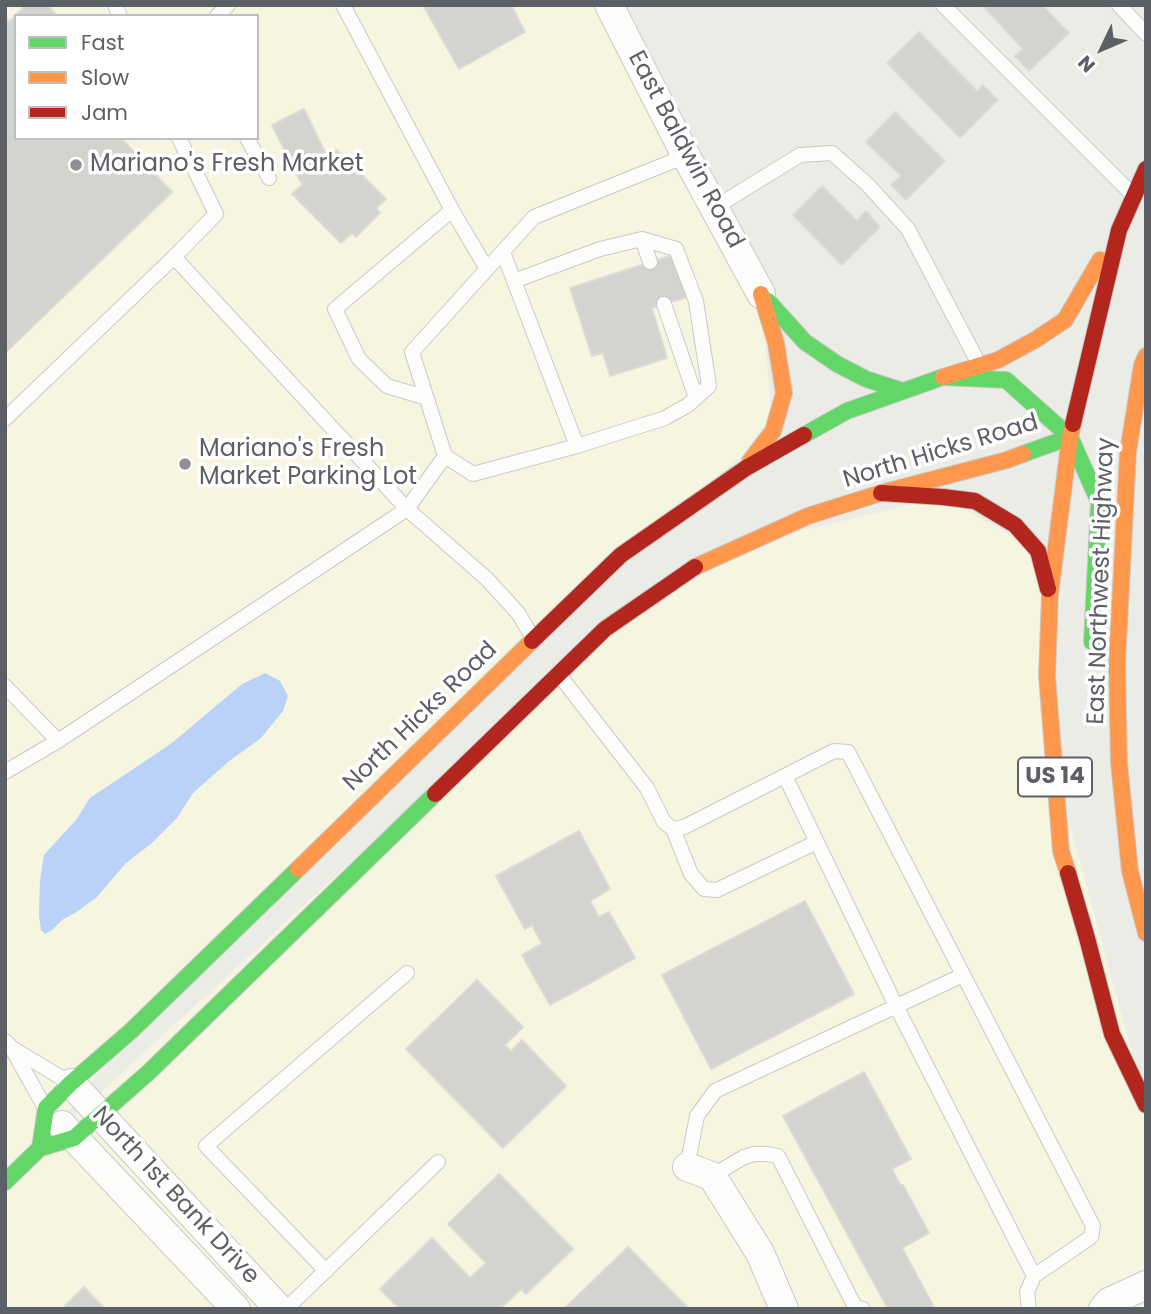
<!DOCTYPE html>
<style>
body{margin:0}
#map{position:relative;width:1151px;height:1314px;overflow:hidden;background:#ecece7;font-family:Poppins,sans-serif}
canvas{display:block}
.frame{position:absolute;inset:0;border:7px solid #5c5f65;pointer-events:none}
.legend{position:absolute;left:14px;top:14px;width:245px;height:126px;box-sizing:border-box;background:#fff;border:2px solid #bebfc1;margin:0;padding:9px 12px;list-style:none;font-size:21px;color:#5c5f65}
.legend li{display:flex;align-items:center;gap:14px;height:35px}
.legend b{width:35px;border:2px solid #bebfc1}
.north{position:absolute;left:1067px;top:14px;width:70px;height:70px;-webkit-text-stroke:5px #fff;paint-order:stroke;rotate:226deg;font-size:19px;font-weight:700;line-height:28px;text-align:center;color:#5c5f65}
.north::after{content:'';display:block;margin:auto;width:24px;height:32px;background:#5c5f65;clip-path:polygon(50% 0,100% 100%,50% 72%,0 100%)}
</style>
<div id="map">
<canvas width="1151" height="1314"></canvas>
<div class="frame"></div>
<ul class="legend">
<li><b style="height:9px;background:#63d668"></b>Fast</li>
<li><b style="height:9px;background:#ff974d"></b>Slow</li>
<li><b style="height:9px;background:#b3261e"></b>Jam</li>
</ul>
<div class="north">N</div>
</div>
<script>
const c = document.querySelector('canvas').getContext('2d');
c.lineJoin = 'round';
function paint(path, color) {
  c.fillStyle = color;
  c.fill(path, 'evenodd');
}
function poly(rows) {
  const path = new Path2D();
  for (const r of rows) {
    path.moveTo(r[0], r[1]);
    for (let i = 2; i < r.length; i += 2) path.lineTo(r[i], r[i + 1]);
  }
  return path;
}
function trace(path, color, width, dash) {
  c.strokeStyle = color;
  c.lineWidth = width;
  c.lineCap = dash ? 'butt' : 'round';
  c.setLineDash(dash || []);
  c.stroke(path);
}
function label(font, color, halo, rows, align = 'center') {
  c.font = font + ' Poppins,sans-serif';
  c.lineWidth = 7;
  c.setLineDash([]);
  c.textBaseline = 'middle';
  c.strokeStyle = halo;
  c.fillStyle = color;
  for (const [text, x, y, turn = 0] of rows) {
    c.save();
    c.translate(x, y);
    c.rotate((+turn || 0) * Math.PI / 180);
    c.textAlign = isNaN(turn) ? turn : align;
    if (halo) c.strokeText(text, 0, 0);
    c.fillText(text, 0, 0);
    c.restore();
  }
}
const commercial = poly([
 [5,5,609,5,761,294,773,431,621,555,131,1031,40,1148,605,629,745,544,943,497,1038,551,1054,765,1146,1105,1146,1309,5,1309],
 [16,16,257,16,257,138,16,138]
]);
const water = poly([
 [265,673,280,681,288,696,283,711,261,738,228,762,193,793,177,818,152,843,126,863,96,898,75,913,62,920,52,930,45,934,41,930,39,916,40,880,44,855,76,820,90,798,172,743,242,684]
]);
const building = poly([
 [26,5,48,5,57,16,16,16,16,138,121,138,172,192,5,353,5,18,9,22,26,5],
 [423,5,511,5,525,32,459,69,423,5],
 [982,5,1042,5,1069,33,1029,71,1015,56,1023,49,982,5],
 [919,32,977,91,983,85,998,100,960,138,887,63,919,32],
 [304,109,328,158,337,150,386,199,376,208,380,213,356,237,352,233,341,243,292,194,303,184,300,181,272,125,304,109],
 [895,112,945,161,906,200,891,185,901,176,866,142,895,112],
 [822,186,857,221,866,211,880,227,842,265,793,215,822,186],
 [673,255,687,297,652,308,667,358,610,376,603,353,592,356,570,288,673,255],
 [579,831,610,889,590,901,599,917,609,912,635,958,550,1005,522,955,542,944,532,925,525,929,496,876,579,831],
 [805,901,854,994,711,1069,662,975,805,901],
 [477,980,523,1027,505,1045,511,1051,522,1040,566,1086,503,1148,406,1049,477,980],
 [864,1072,911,1159,892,1169,901,1186,903,1185,929,1233,902,1248,935,1309,888,1309,783,1116,864,1072],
 [499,1174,573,1249,526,1294,521,1289,500,1309,400,1309,380,1289,432,1238,470,1278,486,1263,448,1224,499,1174],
 [628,1247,689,1309,564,1309,628,1247],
 [84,1287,105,1309,62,1309,84,1287]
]);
const lane = poly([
 [115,5,120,16],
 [343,5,452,210,487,269],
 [943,5,1133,195],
 [1119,5,1146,34],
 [217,16,228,5],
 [179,138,216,214,174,257,407,509,487,579,518,613,533,638],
 [247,138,269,178],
 [714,208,800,155,832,153,868,185,908,229,979,364],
 [642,239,650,262],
 [514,281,600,249,642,239,676,249,696,301,709,386,688,405,665,418,577,446],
 [664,304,696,398],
 [427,398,387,386,359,359,335,309,452,210],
 [5,419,174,257],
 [445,456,473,474,577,446,503,252],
 [560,676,647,788,664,822,673,829,684,827,834,751,848,752,1093,1226,1091,1237,1034,1276,1027,1292,1029,1309],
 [5,686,58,741],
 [5,772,58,741,407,509,445,456,412,352,534,217,686,156],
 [785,776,896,1006,1034,1276],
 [673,829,691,874,704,889,717,890,817,842],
 [5,1041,11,1047,44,1106],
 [12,1048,70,1083],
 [687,1167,697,1116,715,1091,963,975],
 [712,1176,744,1157,754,1154,767,1154,778,1156,855,1307,863,1309],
 [326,1271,206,1146,407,973],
 [286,1309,438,1162]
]);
const street = poly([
 [609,5,686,156,761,294],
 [71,1083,279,1309],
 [62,1125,236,1309],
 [687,1167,712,1176,760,1253,784,1309],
 [1103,1309,1109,1302,1146,1285]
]);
const fast = poly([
 [768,301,805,342,837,364,866,379,903,391],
 [804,435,847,411,943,377,1006,380,1070,437,1023,454],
 [1071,439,1099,502,1092,642],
 [40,1148,46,1108,71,1083,131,1031,298,869],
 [5,1182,40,1148,74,1138,149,1072,435,794]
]);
const slow = poly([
 [1146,356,1142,365,1128,452,1117,664,1119,763,1130,871,1146,933],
 [943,377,998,360,1035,340,1065,320,1100,260],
 [750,461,773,431,784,393,776,343,761,294],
 [695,567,808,516,881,493,1007,460,1023,454],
 [298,869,532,641],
 [1068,873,1061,851,1047,676,1050,595,1070,437,1073,424]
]);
const jam = poly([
 [1073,424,1119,230,1146,169],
 [881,493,943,497,975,501,1015,525,1038,551,1048,589],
 [532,641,621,555,746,468,804,435],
 [435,794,605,629,695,567],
 [1068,873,1087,938,1112,1034,1146,1105]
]);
const markers = [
 [76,165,7,"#8e9092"],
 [185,464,7,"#8e9092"]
];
const shields = [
 [1055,777,74]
];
const shieldNames = [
 ["US 14",1055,777]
];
const streetNames = [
 ["East Baldwin Road",685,150,62],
 ["North Hicks Road",941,452,-17],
 ["East Northwest Highway",1102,581,-88],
 ["North Hicks Road",421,717,-44],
 ["North 1st Bank Drive",175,1196,47]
];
const poiNames = [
 ["Mariano's Fresh Market",90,165],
 ["Mariano's Fresh",199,450],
 ["Market Parking Lot",199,478]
];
paint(commercial, '#f6f5e0');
paint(water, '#bad2f7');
paint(building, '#d3d3d0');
trace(building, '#dcdbd6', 2);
trace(lane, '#c9cac9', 16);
trace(street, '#c9cac9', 30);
trace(fast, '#c9c9c8', 18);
trace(slow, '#c9c9c8', 18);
trace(jam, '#c9c9c8', 18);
trace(lane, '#fcfcfb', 14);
trace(street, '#fcfcfb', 28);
trace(fast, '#63d668', 16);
trace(slow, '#ff974d', 16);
trace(jam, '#b3261e', 16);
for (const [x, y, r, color] of markers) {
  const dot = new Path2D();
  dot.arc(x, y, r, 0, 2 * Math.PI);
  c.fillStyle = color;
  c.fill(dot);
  trace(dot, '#fff', 2.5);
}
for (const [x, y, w] of shields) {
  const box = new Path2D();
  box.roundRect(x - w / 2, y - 19.5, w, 39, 5);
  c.fillStyle = '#fff';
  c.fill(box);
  trace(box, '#5c5f65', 2);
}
label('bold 23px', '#5c5f65', null, shieldNames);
label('24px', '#5c5f65', '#fff', streetNames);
label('24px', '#5c5f65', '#fff', poiNames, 'left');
</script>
